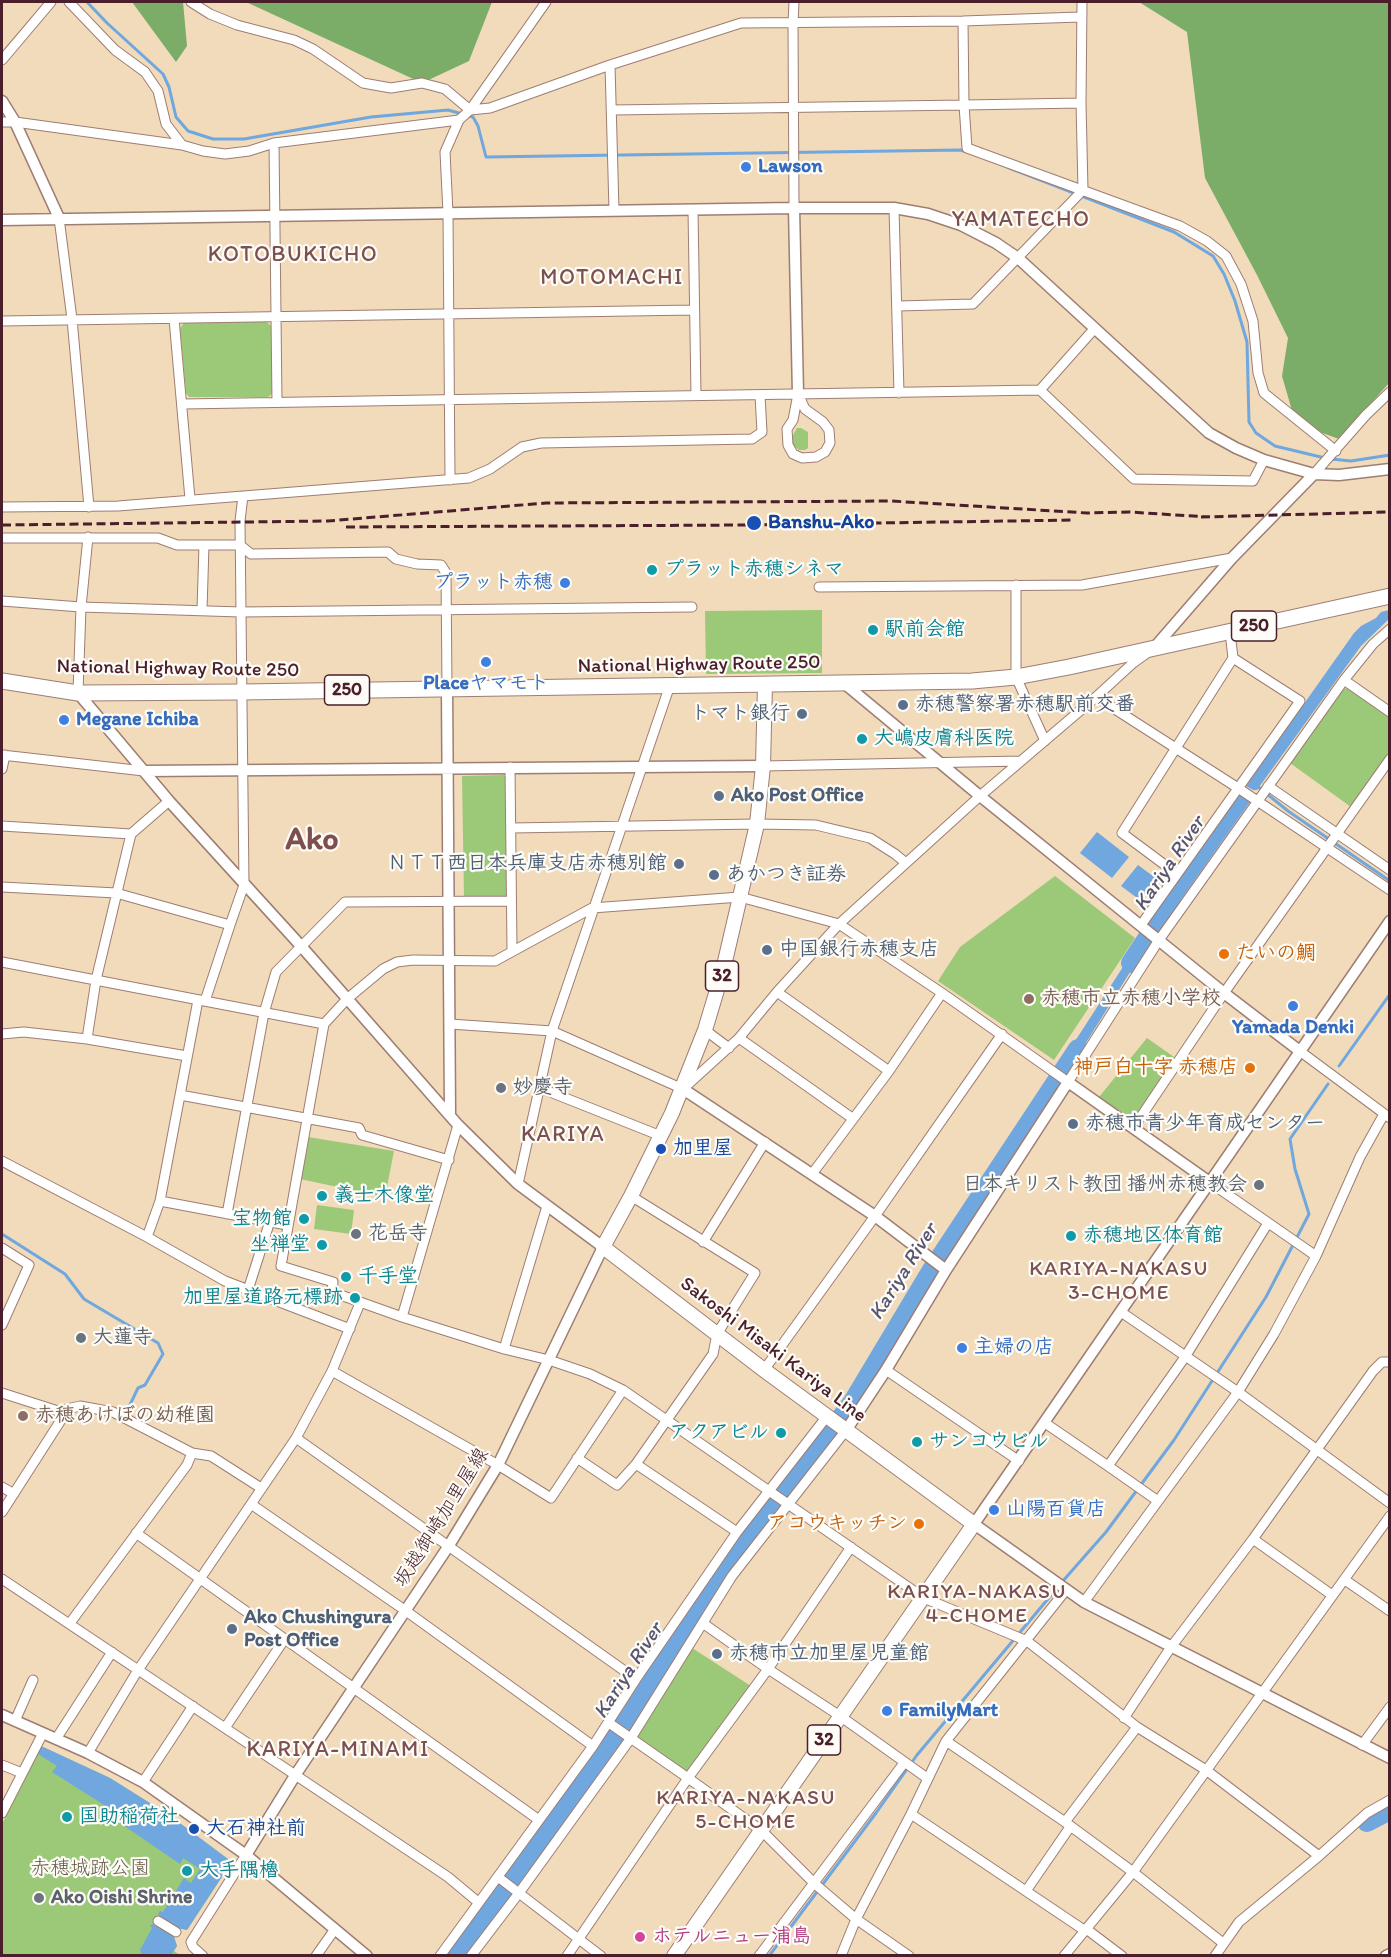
<!DOCTYPE html>
<meta charset="utf-8">
<style>
body{margin:0}
#map{position:relative;width:1391px;height:1957px;overflow:hidden;background:#f1dbbb;font-family:Itim,sans-serif}
canvas{display:block}
.frame{position:absolute;inset:0;border:3px solid #4a1f2b;pointer-events:none}
</style>
<div id="map">
<canvas width="1391" height="1957"></canvas>
<div class="frame"></div>
</div>
<script>
const c = document.querySelector('canvas').getContext('2d');
c.lineJoin = 'round';
function paint(path, color) {
  c.fillStyle = color;
  c.fill(path, 'evenodd');
}
function poly(rows) {
  const path = new Path2D();
  for (const r of rows) {
    path.moveTo(r[0], r[1]);
    for (let i = 2; i < r.length; i += 2) path.lineTo(r[i], r[i + 1]);
  }
  return path;
}
function trace(path, color, width, dash) {
  c.strokeStyle = color;
  c.lineWidth = width;
  c.lineCap = dash ? 'butt' : 'round';
  c.setLineDash(dash || []);
  c.stroke(path);
}
function label(font, color, halo, rows, align = 'center') {
  c.font = font + ' Itim,"Klee One",sans-serif';
  c.lineWidth = 4.5;
  c.setLineDash([]);
  c.textBaseline = 'middle';
  c.strokeStyle = halo;
  c.fillStyle = color;
  for (const [text, x, y, turn = 0] of rows) {
    c.save();
    c.translate(x, y);
    c.rotate((+turn || 0) * Math.PI / 180);
    c.textAlign = isNaN(turn) ? turn : align;
    if (halo) c.strokeText(text, 0, 0);
    c.fillText(text, 0, 0);
    c.restore();
  }
}
const green = poly([
 [266,321,271,326,273,393,268,397,189,397,186,393,180,328,184,323],
 [797,428,801,428,808,432,808,448,805,450,799,450,793,445,793,435],
 [822,610,822,673,706,674,705,611],
 [1348,688,1389,716,1389,753,1351,807,1290,763,1343,689],
 [504,775,506,778,508,894,505,899,464,898,462,776],
 [1055,876,1135,938,1054,1060,938,981,960,947],
 [1147,1038,1174,1057,1134,1120,1099,1097],
 [308,1137,394,1151,385,1197,300,1179],
 [317,1205,354,1210,351,1234,314,1229],
 [689,1646,754,1688,688,1778,631,1738],
 [41,1746,110,1778,169,1815,228,1859,229,1866,187,1930,178,1928,173,1934,177,1946,174,1951,180,1955,2,1955,2,1824]
]);
const forest = poly([
 [132,2,183,2,187,46,176,62],
 [246,2,492,2,469,61,422,83],
 [1139,2,1389,2,1389,383,1339,439,1317,431,1293,414,1282,376,1288,338,1257,275,1205,178,1187,32]
]);
const water = poly([
 [1389,610,1389,619,1361,646,1257,790,1253,790,1246,786,1354,633,1361,626,1376,618,1381,612],
 [1238,794,1250,802,1163,925,1159,926,1150,919],
 [1097,832,1129,857,1112,878,1080,853],
 [1138,865,1157,879,1140,900,1121,886],
 [1141,939,1147,945,1069,1070,1065,1070,1059,1066],
 [41,1746,110,1778,169,1815,228,1859,229,1866,187,1930,178,1928,173,1934,177,1946,171,1955,142,1955,140,1950,152,1928,150,1926,152,1924,156,1927,162,1918,158,1914,160,1911,163,1912,184,1878,191,1883,200,1869,183,1858,180,1864,120,1823,123,1817,52,1772,57,1766,38,1754]
]);
const stream = poly([
 [87,2,107,23,163,74,169,87,176,117,188,131,213,139,244,139,371,117,448,110,473,117,478,126,486,157,960,150,967,152],
 [1007,167,1174,232,1213,256,1224,274,1235,301,1247,342,1249,422,1256,433,1275,446,1325,458],
 [1331,459,1351,461,1390,455],
 [1256,785,1288,811,1390,881],
 [1339,1066,1390,994],
 [2,1234,65,1274,84,1299,158,1343,163,1354,145,1385,138,1388,128,1409],
 [1062,1582,1106,1532,1174,1440,1266,1297,1309,1214,1295,1169,1290,1139,1328,1084],
 [769,1956,876,1813,917,1755,1058,1587]
]);
const river = poly([
 [1131,963,1171,903],
 [1367,1822,1390,1810],
 [455,1956,631,1715,714,1585,853,1402,932,1270,1078,1049]
]);
const minor = poly([
 [69,2,115,50,145,72,158,91,166,124,182,145],
 [191,2,210,14,237,25,294,40,313,49,363,83,391,88,422,83,445,89,470,110,490,108,610,65,741,23,963,21,1080,17],
 [963,21,964,105,1081,103],
 [2,60,51,2],
 [610,65,614,210],
 [612,110,964,105,967,148,1180,226,1207,241,1226,256,1241,284,1253,321,1258,373,1264,393,1336,451],
 [2,122,15,122,182,145,203,151,225,154,249,151,274,143,459,120],
 [274,143,277,402],
 [794,208,793,23,794,2],
 [894,208,899,393],
 [693,210,696,395],
 [59,218,72,319,89,507],
 [898,306,973,304,1083,190,1081,103,1082,2],
 [174,319,190,499],
 [2,321,694,310],
 [1040,390,1095,328],
 [798,394,805,409,823,422,829,430,830,443,825,452,816,457,802,458,793,454,788,445,787,429,793,420,798,394],
 [182,404,1040,390,1134,479,1253,481,1264,460],
 [1314,474,1366,415,1390,392],
 [450,480,448,213,445,152,459,120,470,110,546,2],
 [2,507,118,506,469,478,490,469,522,447,541,443,752,439,762,432,760,395],
 [2,538,158,538,177,545,240,545,251,554,388,552,396,559,417,564,441,565,446,573,447,688],
 [1016,585,1016,677,1045,741],
 [819,587,1082,585,1232,558],
 [2,601,81,607,241,612,692,607],
 [202,610,204,545],
 [1344,680,1390,712],
 [78,693,81,607,88,537],
 [1096,697,1238,788,1390,890],
 [2,755,144,771],
 [763,766,1021,761],
 [510,767,512,950],
 [2,769,5,755],
 [1268,786,1390,870],
 [2,826,131,834,169,801],
 [511,828,757,824,816,825,870,838,895,854,906,863],
 [1177,874,1122,833,1233,658,1230,632],
 [2,887,116,893,230,925,244,885,240,521,243,496],
 [1141,925,1300,701,1233,658],
 [2,962,324,1024],
 [777,992,889,1071],
 [205,1001,230,925],
 [450,1024,552,1031,683,1089,739,1038,777,992,839,924,980,796,1096,697,1133,663,1147,653],
 [705,1030,729,1048],
 [2,1034,24,1032,87,1039,187,1056],
 [739,1038,852,1118],
 [87,1039,96,980,131,834],
 [1301,1052,1390,1118],
 [540,1088,661,1136],
 [180,1095,359,1128,362,1135,449,1160],
 [458,1125,402,1317,504,1349,549,1360,590,1374,623,1390,924,1598,1027,1641,1137,1727,1206,1770,1319,1856],
 [1134,1127,1224,993,1390,759],
 [2,1161,147,1237,225,1281,350,1329],
 [812,1174,889,1071,942,993],
 [1211,1183,1316,1256],
 [518,1184,552,1031,670,685],
 [631,1196,755,1273,717,1334,713,1354,636,1464,737,1532,828,1415],
 [160,1201,287,1225],
 [227,1214,264,1013,276,972,345,902,511,901],
 [147,1237,160,1201,198,1000],
 [703,1242,765,1142],
 [2,1248,29,1265,2,1325],
 [248,1290,270,1221],
 [1121,1312,1238,1392,1390,1503],
 [402,1317,332,1292,333,1282,281,1266,324,1024,347,999,383,969,397,962,413,960,495,961,592,908,740,897,839,924,942,993,1068,1082,1159,940,1344,680,1373,644,1390,629],
 [504,1349,547,1206],
 [764,1370,875,1216,1002,1034],
 [886,1370,1019,1461],
 [332,1371,498,1465,551,1498,623,1390],
 [2,1393,58,1411,80,1406,113,1412,192,1453,211,1456,261,1488],
 [1045,1423,1108,1466,1185,1357,1268,1223],
 [296,1438,636,1679],
 [577,1458,617,1485,636,1464],
 [1108,1466,1158,1501],
 [2,1487,14,1494],
 [251,1504,406,1611,593,1746],
 [2,1512,61,1420,58,1411],
 [136,1533,539,1820],
 [1253,1539,1332,1595],
 [851,1547,768,1669,840,1716,927,1778],
 [2,1579,448,1877,478,1902],
 [1345,1580,1390,1611],
 [1084,1602,1238,1392,1274,1334,1316,1256,1360,1157,1384,1114],
 [70,1623,187,1465,192,1453],
 [704,1624,768,1669,688,1778,762,1831,815,1884,856,1919,909,1956],
 [1124,1718,1171,1647,1253,1539,1373,1371,1382,1362,1390,1362],
 [15,1721,33,1680],
 [225,1728,284,1640],
 [56,1739,112,1652],
 [946,1741,1065,1822,1133,1872,1223,1943],
 [1362,1745,1390,1707],
 [88,1753,138,1670,296,1438,332,1371,360,1303],
 [2,1765,22,1773],
 [143,1782,193,1706],
 [2,1813,43,1733],
 [911,1814,1084,1930,1089,1931,1122,1956],
 [1065,1822,1137,1727],
 [498,1877,601,1956],
 [1026,1891,1070,1827],
 [158,1921,176,1932],
 [203,1956,193,1947,191,1942,246,1855],
 [316,1956,335,1929],
 [440,1956,593,1746,636,1679,737,1532],
 [471,1956,519,1893,631,1738,732,1576,847,1429],
 [567,1956,688,1778,609,1723],
 [759,1956,904,1763],
 [841,1956,856,1919,911,1814,946,1741,1066,1590],
 [1064,1956,1133,1872,1390,1516],
 [1215,1956,1239,1922,1319,1856,1367,1813,1390,1800]
]);
const tertiary = poly([
 [2,101,15,122,59,218],
 [794,208,798,394],
 [2,220,794,208,894,208,928,214,961,225,996,243,1018,258,1209,433,1236,448,1264,460,1314,474,1339,475,1390,469],
 [1154,648,1232,558,1314,474],
 [845,684,980,796,1224,993,1301,1052],
 [447,688,450,1113],
 [78,693,169,801,301,946,458,1125,518,1184,603,1247,498,1465,448,1547,296,1774,246,1855],
 [144,771,763,766],
 [1390,921,974,1524,1084,1602,1390,1758],
 [683,1089,875,1216,946,1270],
 [847,1429,886,1370,946,1270,1068,1082,1211,1183],
 [2,1715,88,1753,143,1782,246,1855,367,1956],
 [1386,1956,1390,1954]
]);
const primary = poly([
 [674,1956,974,1524,764,1370,603,1247,631,1196,672,1113,705,1030,723,970,757,824,763,766,765,684]
]);
const trunk = poly([
 [2,681,78,693,241,692,972,681,1016,677,1069,667,1390,596]
]);
const rail = poly([
 [1201,517,1390,512],
 [2,525,328,521,546,503,891,501,1087,513,1129,512,1208,517],
 [346,527,746,525,1075,520]
]);
const markers = [
 [746,167,6,"#3f7fe0"],
 [754,523,8,"#1a4fb4"],
 [652,570,6,"#0f9aa8"],
 [565,583,6,"#3f7fe0"],
 [873,630,6,"#0f9aa8"],
 [486,662,6,"#3f7fe0"],
 [903,705,6,"#5c6f8a"],
 [802,714,6,"#5c6f8a"],
 [64,720,6,"#3f7fe0"],
 [862,739,6,"#0f9aa8"],
 [719,796,6,"#5c6f8a"],
 [679,864,6,"#5c6f8a"],
 [714,875,6,"#5c6f8a"],
 [767,950,6,"#5c6f8a"],
 [1224,954,6,"#e8710a"],
 [1029,999,6,"#8d6e63"],
 [1293,1006,6,"#3f7fe0"],
 [1250,1068,6,"#e8710a"],
 [501,1088,6,"#6b7280"],
 [1073,1124,6,"#5c6f8a"],
 [661,1149,6,"#1a4fb4"],
 [1259,1185,6,"#6b7280"],
 [322,1196,6,"#0f9aa8"],
 [304,1219,6,"#0f9aa8"],
 [356,1234,6,"#6b7280"],
 [1071,1236,6,"#0f9aa8"],
 [322,1245,6,"#0f9aa8"],
 [346,1277,6,"#0f9aa8"],
 [355,1298,6,"#0f9aa8"],
 [81,1338,6,"#6b7280"],
 [962,1348,6,"#3f7fe0"],
 [23,1416,6,"#8d6e63"],
 [781,1433,6,"#0f9aa8"],
 [917,1442,6,"#0f9aa8"],
 [994,1510,6,"#3f7fe0"],
 [919,1524,6,"#e8710a"],
 [232,1629,6,"#5c6f8a"],
 [717,1654,6,"#5c6f8a"],
 [887,1711,6,"#3f7fe0"],
 [67,1817,6,"#0f9aa8"],
 [194,1829,6,"#1a4fb4"],
 [187,1871,6,"#0f9aa8"],
 [39,1898,6,"#6b7280"],
 [640,1937,6,"#d1479c"]
];
const shields = [
 [1254,626,45],
 [347,690,45],
 [722,976,33],
 [824,1740,33]
];
const shieldNames = [
 ["250",1254,626],
 ["250",347,690],
 ["32",722,976],
 ["32",824,1740]
];
const shopNames = [
 ["Lawson",758,167],
 ["プラット赤穂",553,583,"right"],
 ["Placeヤマモト",486,684,"center"],
 ["Megane Ichiba",76,720],
 ["Yamada Denki",1293,1028,"center"],
 ["主婦の店",974,1348],
 ["山陽百貨店",1006,1510],
 ["FamilyMart",899,1711]
];
const transitNames = [
 ["Banshu-Ako",768,523],
 ["加里屋",673,1149],
 ["大石神社前",206,1829]
];
const cultureNames = [
 ["プラット赤穂シネマ",664,570],
 ["駅前会館",885,630],
 ["大嶋皮膚科医院",874,739],
 ["義士木像堂",334,1196],
 ["宝物館",292,1219,"right"],
 ["赤穂地区体育館",1083,1236],
 ["坐禅堂",310,1245,"right"],
 ["千手堂",358,1277],
 ["加里屋道路元標跡",343,1298,"right"],
 ["アクアビル",769,1433,"right"],
 ["サンコウビル",929,1442],
 ["国助稲荷社",79,1817],
 ["大手隅櫓",199,1871]
];
const streetNames = [
 ["National Highway Route 250",699,665,-1],
 ["National Highway Route 250",178,669,1],
 ["Sakoshi Misaki Kariya Line",773,1350,37],
 ["坂越御崎加里屋線",442,1518,-58]
];
const serviceNames = [
 ["赤穂警察署赤穂駅前交番",915,705],
 ["トマト銀行",790,714,"right"],
 ["Ako Post Office",731,796],
 ["ＮＴＴ西日本兵庫支店赤穂別館",667,864,"right"],
 ["あかつき証券",726,875],
 ["中国銀行赤穂支店",779,950],
 ["赤穂市青少年育成センター",1085,1124],
 ["Ako Chushingura",244,1618],
 ["Post Office",244,1641],
 ["赤穂市立加里屋児童館",729,1654]
];
const foodNames = [
 ["たいの鯛",1236,954,"left"],
 ["神戸白十字 赤穂店",1238,1068],
 ["アコウキッチン",907,1524]
];
const educationNames = [
 ["赤穂市立赤穂小学校",1041,999],
 ["赤穂あけぼの幼稚園",35,1416]
];
const worshipNames = [
 ["妙慶寺",513,1088],
 ["日本キリスト教団 播州赤穂教会",1247,1185,"right"],
 ["花岳寺",368,1234],
 ["大蓮寺",93,1338],
 ["Ako Oishi Shrine",51,1898]
];
const parkNames = [
 ["赤穂城跡公園",90,1869]
];
const hotelNames = [
 ["ホテルニュー浦島",652,1937]
];
const waterNames = [
 ["Kariya River",1170,864,-56],
 ["Kariya River",904,1272,-58],
 ["Kariya River",629,1671,-57]
];
const neighbourhoodNames = [
 ["KARIYA-NAKASU",1119,1270],
 ["3-CHOME",1119,1294],
 ["KARIYA-NAKASU",977,1593],
 ["4-CHOME",977,1617],
 ["KARIYA-NAKASU",746,1799],
 ["5-CHOME",746,1823]
];
const quarterNames = [
 ["YAMATECHO",1021,220],
 ["KOTOBUKICHO",293,255],
 ["MOTOMACHI",612,278],
 ["KARIYA",563,1135],
 ["KARIYA-MINAMI",338,1750]
];
const townNames = [
 ["Ako",312,841]
];
paint(green, '#9bc978');
paint(forest, '#7cad68');
paint(water, '#6fa7de');
trace(stream, '#6fa7de', 3);
trace(river, '#6fa7de', 20);
trace(minor, '#9e7d73', 11);
trace(tertiary, '#9e7d73', 13);
trace(primary, '#9e7d73', 16);
trace(trunk, '#9e7d73', 17);
trace(minor, '#fff', 9);
trace(tertiary, '#fff', 10);
trace(primary, '#fff', 14);
trace(trunk, '#fff', 15);
trace(rail, '#4a1f2b', 3, [9, 4.5]);
for (const [x, y, r, color] of markers) {
  const dot = new Path2D();
  dot.arc(x, y, r, 0, 2 * Math.PI);
  c.fillStyle = color;
  c.fill(dot);
  trace(dot, '#fdfcf7', 2);
}
for (const [x, y, w] of shields) {
  const box = new Path2D();
  box.roundRect(x - w / 2, y - 15, w, 30, 4.5);
  c.fillStyle = '#fdfcf7';
  c.fill(box);
  trace(box, '#4a1f2b', 1.5);
}
label('bold 18px', '#4a1f2b', null, shieldNames);
label('bold 20px', '#366cbe', '#fdfcf7', shopNames, 'left');
label('bold 20px', '#164399', '#fdfcf7', transitNames, 'left');
label('bold 20px', '#0d838f', '#fdfcf7', cultureNames, 'left');
label('20px', '#4a1f2b', '#fdfcf7', streetNames);
label('bold 20px', '#4e5e75', '#fdfcf7', serviceNames, 'left');
label('bold 20px', '#c56008', '#fdfcf7', foodNames, 'right');
label('bold 20px', '#785e54', '#fdfcf7', educationNames, 'left');
label('bold 20px', '#5b616d', '#fdfcf7', worshipNames, 'left');
label('20px', '#665a46', '#fdfcf7', parkNames);
label('bold 20px', '#b23c85', '#fdfcf7', hotelNames, 'left');
label('italic 21px', '#595573', '#fdfcf7', waterNames);
c.letterSpacing = '1.5px';
label('21px', '#7d4f50', '#fdfcf7', neighbourhoodNames);
c.letterSpacing = '0px';
c.letterSpacing = '1.5px';
label('22px', '#7d4f50', '#fdfcf7', quarterNames);
c.letterSpacing = '0px';
label('bold 32px', '#7d4f50', '#fdfcf7', townNames);
</script>
